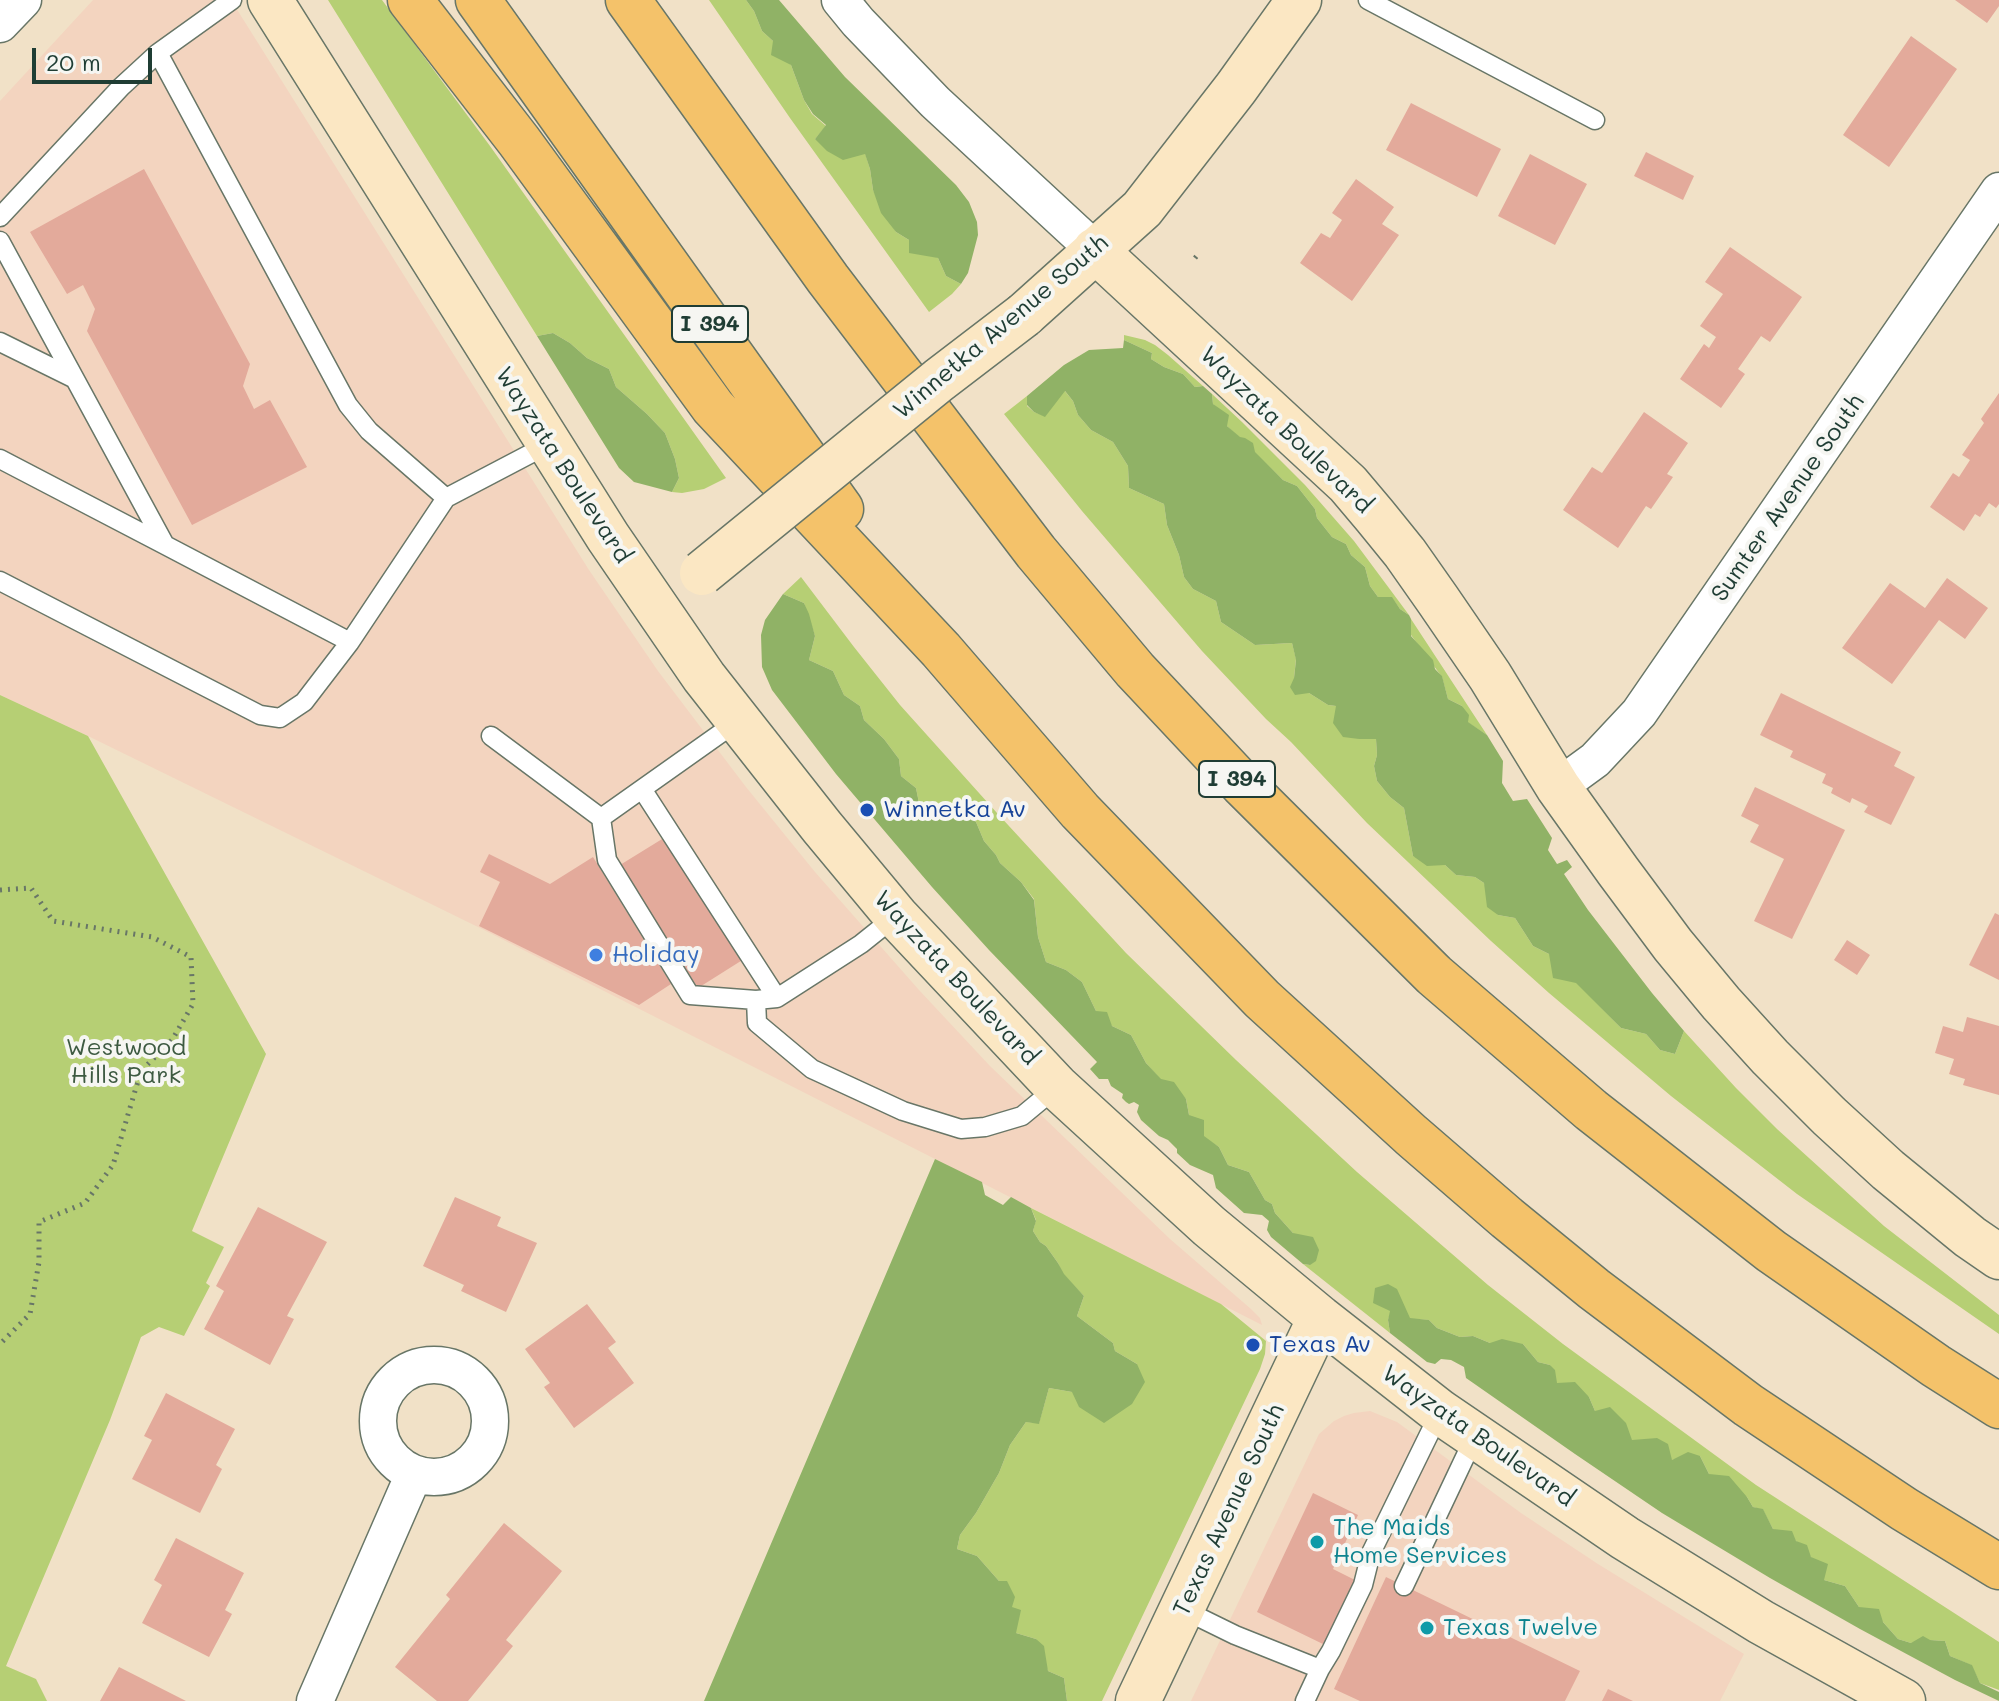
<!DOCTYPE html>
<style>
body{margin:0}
#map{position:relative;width:1999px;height:1701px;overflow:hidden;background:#f1e1c7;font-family:Mali,sans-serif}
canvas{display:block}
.scale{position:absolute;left:32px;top:48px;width:120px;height:36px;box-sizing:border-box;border:4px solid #1f3d34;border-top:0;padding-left:10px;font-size:24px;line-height:28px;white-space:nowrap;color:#1f3d34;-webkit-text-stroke:6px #f6f6f2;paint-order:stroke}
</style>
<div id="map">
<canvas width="1999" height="1701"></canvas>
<div class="scale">20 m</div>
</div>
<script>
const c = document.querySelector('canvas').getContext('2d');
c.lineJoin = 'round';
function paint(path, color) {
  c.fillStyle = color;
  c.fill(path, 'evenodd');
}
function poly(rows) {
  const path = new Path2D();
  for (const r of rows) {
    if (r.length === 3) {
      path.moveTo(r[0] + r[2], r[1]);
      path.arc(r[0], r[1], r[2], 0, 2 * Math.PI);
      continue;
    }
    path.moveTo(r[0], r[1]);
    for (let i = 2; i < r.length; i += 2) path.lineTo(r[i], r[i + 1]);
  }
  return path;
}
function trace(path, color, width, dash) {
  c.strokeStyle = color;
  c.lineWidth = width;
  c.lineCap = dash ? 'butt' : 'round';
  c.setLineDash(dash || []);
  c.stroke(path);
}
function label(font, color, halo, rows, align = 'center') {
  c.font = font + ' Mali,sans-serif';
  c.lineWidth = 8;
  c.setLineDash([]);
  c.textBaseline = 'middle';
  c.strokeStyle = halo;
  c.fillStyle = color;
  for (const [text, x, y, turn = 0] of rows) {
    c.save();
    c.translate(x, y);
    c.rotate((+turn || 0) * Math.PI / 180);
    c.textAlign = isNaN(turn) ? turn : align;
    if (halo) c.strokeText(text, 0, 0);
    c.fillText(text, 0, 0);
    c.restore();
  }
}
const built = poly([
 [93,0,231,0,589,570,658,671,746,787,815,872,919,990,990,1066,1170,1239,1251,1309,1260,1318,1262,1325,478,927,88,736,0,695,0,101],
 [1370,1411,1397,1422,1521,1513,1598,1564,1744,1654,1720,1701,1191,1701,1319,1434,1334,1421,1344,1416,1354,1413]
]);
const green = poly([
 [328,0,382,0,490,146,726,478,704,489,682,493,672,492,679,478,675,459,665,433,647,414,616,387,609,369,587,358,570,343,553,333,537,336],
 [709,0,746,0,754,11,762,31,773,41,791,65,804,100,812,114,826,126,815,139,865,153,870,169,873,190,896,232,938,258,946,276,961,284,952,294,929,312,790,118],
 [1124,335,1145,340,1155,345,1168,355,1203,386,1195,387,1183,374,1164,367,1151,359,1152,353,1124,340],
 [1064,390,1073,401,1078,415,1091,430,1113,442,1128,466,1129,488,1164,504,1167,525,1179,555,1184,577,1193,589,1216,601,1221,622,1255,645,1292,643,1296,659,1294,678,1309,693,1328,705,1336,706,1359,739,1376,738,1377,755,1374,766,1377,781,1390,797,1404,808,1413,856,1445,865,1456,875,1475,877,1484,883,1498,915,1515,918,1533,946,1549,954,1621,1028,1646,1034,1660,1050,1675,1054,1684,1031,1736,1088,1777,1129,1884,1226,1999,1315,1999,1334,1797,1194,1671,1096,1549,993,1491,941,1367,823,1291,742,1266,719,1202,651,1082,511,1004,414,1027,396,1027,406,1034,412,1045,416],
 [1212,394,1242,422,1305,485,1354,541,1409,615,1400,609,1392,598,1378,597,1370,586,1365,567,1351,555,1346,544,1332,537,1317,518,1315,509,1297,486,1283,480,1227,426,1213,404],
 [801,577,854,647,900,705,997,813,1126,953,1236,1060,1357,1172,1488,1285,1563,1344,1756,1485,1999,1642,1999,1690,1980,1683,1971,1665,1950,1656,1945,1641,1930,1640,1911,1643,1898,1639,1883,1622,1859,1607,1845,1586,1824,1580,1811,1557,1796,1541,1773,1529,1763,1510,1753,1507,1747,1497,1709,1474,1700,1456,1672,1460,1631,1440,1595,1411,1589,1397,1556,1383,1550,1365,1538,1362,1523,1344,1490,1343,1473,1336,1460,1337,1437,1328,1429,1320,1410,1319,1391,1311,1388,1320,1390,1333,1303,1264,1310,1265,1293,1233,1275,1213,1272,1204,1265,1200,1249,1172,1228,1165,1219,1147,1203,1137,1189,1115,1186,1099,1161,1080,1146,1063,1131,1035,1112,1026,1096,1011,1082,982,1066,970,1046,962,1038,937,1034,899,1021,882,1000,863,996,855,984,841,976,822,955,809,919,803,916,788,901,776,899,759,884,739,864,720,860,706,844,695,833,671,809,660,815,636,804,603,783,594],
 [1411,619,1487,735,1467,722,1462,706,1448,699,1442,677,1411,635],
 [0,695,88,736,266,1054,192,1231,224,1247,206,1283,210,1286,184,1336,159,1327,141,1337,110,1420,6,1666,36,1679,47,1701,0,1701],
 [1031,1208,1221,1304,1266,1341,1265,1354,1260,1369,1102,1701,1067,1701,1064,1678,1048,1671,1036,1639,1016,1633,1012,1607,999,1581,977,1556,957,1549,960,1535,976,1513,999,1473,1010,1445,1026,1422,1039,1423,1049,1388,1072,1392,1137,1364,1115,1351,1113,1343,1077,1316,1084,1296,1063,1274,1058,1263,1046,1246,1040,1242,1033,1231,1036,1220]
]);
const forest = poly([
 [746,0,779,0,845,77,956,185,969,202,977,222,978,235,968,273,961,284,946,276,938,258,909,253,909,240,896,232,881,213,873,190,870,169,865,154,843,160,827,151,815,139,826,125,813,114,804,100,791,65,771,55,773,41,762,31,754,11],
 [553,333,570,343,587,358,609,369,616,387,647,414,665,433,675,459,679,478,672,492,634,482,619,468,537,336],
 [1124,340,1152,353,1151,359,1164,367,1183,374,1195,387,1203,386,1212,394,1213,404,1229,415,1227,426,1240,437,1245,438,1253,443,1255,452,1283,480,1297,486,1315,509,1317,518,1332,537,1346,544,1351,555,1365,567,1370,586,1378,597,1392,597,1400,609,1409,615,1411,619,1411,636,1433,660,1435,669,1442,676,1448,699,1462,706,1469,715,1468,722,1487,735,1503,761,1502,783,1513,801,1527,799,1552,838,1548,850,1557,864,1567,860,1572,867,1564,874,1588,910,1652,993,1684,1031,1675,1054,1660,1050,1646,1034,1621,1028,1576,983,1553,978,1549,954,1533,946,1515,918,1498,915,1487,907,1484,883,1475,877,1456,875,1445,865,1427,866,1413,856,1404,808,1390,797,1377,781,1374,766,1377,755,1376,739,1359,739,1343,737,1333,723,1336,706,1328,705,1309,693,1295,695,1290,687,1294,678,1296,660,1292,643,1255,645,1221,622,1216,601,1193,589,1184,577,1179,555,1167,525,1164,504,1129,488,1128,466,1113,442,1091,430,1078,415,1073,401,1065,391,1045,417,1034,412,1027,405,1027,396,1064,365,1089,350,1123,348],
 [783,594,804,603,809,614,815,636,809,660,833,671,844,695,860,706,864,720,884,739,899,759,901,776,916,788,919,803,955,809,976,822,984,841,996,855,1000,863,1021,882,1034,900,1038,937,1046,962,1066,970,1082,982,1096,1011,1107,1012,1112,1026,1131,1035,1146,1063,1161,1079,1174,1082,1186,1099,1189,1115,1204,1120,1204,1136,1219,1147,1228,1165,1249,1172,1265,1200,1272,1204,1275,1213,1293,1233,1313,1237,1319,1250,1316,1261,1310,1265,1303,1264,1271,1237,1267,1230,1269,1221,1262,1215,1244,1213,1216,1188,1213,1175,1190,1165,1177,1153,1177,1149,1168,1140,1159,1136,1141,1120,1137,1112,1139,1105,1134,1102,1129,1104,1126,1102,1122,1098,1123,1094,1111,1086,1108,1079,1099,1079,1090,1069,1097,1062,989,950,932,887,836,774,772,690,762,667,761,635,765,620],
 [935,1159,982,1182,985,1195,1003,1205,1011,1197,1031,1208,1036,1221,1033,1231,1040,1242,1046,1246,1058,1263,1064,1274,1084,1296,1077,1316,1113,1343,1115,1351,1137,1364,1145,1382,1132,1404,1104,1423,1079,1407,1072,1392,1049,1388,1039,1424,1026,1422,1010,1445,999,1473,976,1513,960,1535,957,1549,977,1556,999,1581,1007,1581,1015,1597,1012,1607,1021,1610,1016,1633,1036,1639,1044,1646,1048,1671,1064,1678,1067,1701,704,1701],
 [1388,1284,1397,1289,1410,1318,1429,1320,1437,1328,1460,1337,1473,1336,1490,1343,1502,1339,1523,1344,1538,1362,1550,1365,1555,1370,1557,1383,1575,1382,1589,1397,1595,1411,1610,1407,1626,1423,1632,1440,1657,1438,1668,1444,1672,1460,1688,1452,1700,1456,1709,1474,1729,1476,1747,1497,1753,1507,1763,1509,1773,1529,1792,1531,1796,1541,1807,1545,1811,1557,1828,1564,1824,1580,1845,1586,1859,1607,1879,1609,1883,1622,1898,1639,1911,1643,1923,1636,1930,1640,1945,1641,1950,1656,1972,1665,1980,1683,1999,1692,1999,1701,1955,1680,1860,1629,1770,1578,1662,1513,1575,1454,1466,1378,1464,1367,1451,1360,1441,1359,1435,1364,1427,1362,1390,1333,1388,1320,1390,1311,1373,1303,1375,1288]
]);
const building = poly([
 [1955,0,1999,0,1999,6,1987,23],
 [1911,36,1957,69,1889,167,1843,135],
 [1411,103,1501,149,1477,197,1386,150],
 [1646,152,1694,176,1683,200,1634,176],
 [1530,154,1587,184,1555,245,1498,216],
 [144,169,250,364,243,386,254,409,270,400,307,467,192,525,87,331,95,309,83,285,67,294,30,232],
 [1356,179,1394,207,1382,224,1399,235,1352,301,1300,263,1321,233,1330,238,1342,220,1332,213],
 [1730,247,1802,297,1770,342,1761,336,1738,369,1745,374,1721,408,1680,379,1704,344,1709,348,1716,337,1700,326,1723,294,1705,282],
 [1999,393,1999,504,1996,508,1989,503,1980,517,1975,514,1964,531,1930,507,1953,473,1959,477,1970,460,1962,455,1984,423,1981,419],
 [1644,412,1688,443,1667,474,1673,477,1651,509,1646,506,1618,548,1563,510,1592,467,1602,473],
 [1947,578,1988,608,1965,639,1939,620,1892,684,1842,648,1890,583,1925,608],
 [1781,693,1901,752,1894,766,1915,777,1891,825,1864,812,1868,806,1852,798,1850,803,1831,793,1833,788,1822,783,1826,774,1790,757,1793,751,1760,735],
 [1755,787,1845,830,1792,939,1754,921,1784,859,1750,842,1759,825,1741,816],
 [667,836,744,959,698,988,620,865],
 [489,854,550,884,593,857,671,984,639,1005,479,926,500,882,480,872],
 [1995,913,1999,915,1999,980,1969,965],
 [1847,940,1870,955,1857,975,1834,960],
 [1967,1017,1999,1026,1999,1095,1963,1085,1965,1079,1949,1074,1954,1059,1935,1053,1943,1026,1963,1032],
 [455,1197,501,1217,497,1226,537,1243,506,1312,461,1291,464,1285,423,1266],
 [258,1207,327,1242,287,1316,294,1319,270,1365,204,1329,224,1291,216,1286],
 [587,1304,616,1342,608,1348,634,1383,574,1428,544,1387,550,1383,525,1349],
 [166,1393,235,1429,216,1465,222,1469,200,1513,132,1479,152,1440,144,1436],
 [1313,1493,1358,1515,1333,1569,1355,1580,1325,1645,1257,1612],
 [504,1523,562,1571,506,1640,513,1646,468,1701,437,1701,395,1667,450,1599,446,1595],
 [176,1538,244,1573,225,1610,232,1614,209,1657,142,1623,162,1585,154,1580],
 [1386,1577,1580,1671,1565,1701,1360,1701,1334,1689],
 [119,1667,186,1701,100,1701],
 [1608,1689,1633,1701,1602,1701]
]);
const path = poly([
 [1195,258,1200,252],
 [0,890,31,888,53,921,152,937,191,957,193,1004,172,1040,141,1071,113,1165,85,1203,39,1222,39,1262,30,1314,0,1344]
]);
const lane = poly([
 [1368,0,1595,120],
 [158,53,348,405,369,431,446,498],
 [0,217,121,87,158,53,232,0],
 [0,241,165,545,350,642],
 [0,342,75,379],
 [0,459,165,545],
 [0,581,260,715,280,718,304,702,350,642,446,498,549,444],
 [491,736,601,818,738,721],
 [642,789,777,998],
 [601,818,607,860,690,995,756,1000],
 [896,916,861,944,777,998,756,1000,757,1023,812,1069,903,1111,961,1129,985,1127,1022,1116,1057,1087],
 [1404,1586,1475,1436],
 [1182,1609,1235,1635,1320,1669,1331,1651,1363,1585,1371,1553,1440,1412],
 [1305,1701,1320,1669]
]);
const street = poly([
 [840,0,858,22,935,102,1095,250],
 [0,24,23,0],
 [1558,787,1595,760,1639,713,1999,191],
 [434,1421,56],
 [315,1701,414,1474]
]);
const secondary = poly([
 [270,0,608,537,704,677,822,827,896,916,1057,1087,1209,1226,1320,1318,1440,1412,1625,1538,1761,1622,1903,1701],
 [1095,250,1348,484,1375,516,1405,553,1438,600,1490,676,1558,787,1618,871,1673,945,1721,1003,1770,1057,1829,1116,1888,1170,1970,1237,1999,1257],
 [1024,315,1142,209,1236,88,1299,0],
 [1138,1701,1320,1318]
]);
const highway = poly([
 [410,0,519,141,713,407,941,650,1080,811,1262,999,1411,1135,1507,1218,1594,1289,1748,1405,1904,1509,1999,1567],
 [478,0,841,509],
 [628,0,828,279,1036,552,1135,670,1242,784,1434,975,1591,1110,1771,1251,1936,1366,1999,1406]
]);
const secondaryBridge = poly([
 [702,573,939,380,1024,315]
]);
const markers = [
 [867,810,8,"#1a4fb4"],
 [596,955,8,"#3f7fe0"],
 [1253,1345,8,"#1a4fb4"],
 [1317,1542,8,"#0f9aa8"],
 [1427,1628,8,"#0f9aa8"]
];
const shields = [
 [710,324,76],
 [1237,779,76]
];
const shieldNames = [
 ["I 394",710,324],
 ["I 394",1237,779]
];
const streetNames = [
 ["Winnetka Avenue South",1001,327,-40],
 ["Wayzata Boulevard",1286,430,44],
 ["Wayzata Boulevard",563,465,57],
 ["Sumter Avenue South",1788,498,-55],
 ["Wayzata Boulevard",956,978,47],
 ["Wayzata Boulevard",1478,1436,35],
 ["Texas Avenue South",1229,1510,-65]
];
const transitNames = [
 ["Winnetka Av",883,810],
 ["Texas Av",1269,1345]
];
const shopNames = [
 ["Holiday",612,955]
];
const parkNames = [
 ["Westwood",126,1048],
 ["Hills Park",126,1076]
];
const cultureNames = [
 ["The Maids",1333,1528],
 ["Home Services",1333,1556],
 ["Texas Twelve",1443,1628]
];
paint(built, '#f3d4bf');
paint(green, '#b6cf74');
paint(forest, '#90b266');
paint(building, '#e3aa9b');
trace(lane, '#687667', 21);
trace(street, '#687667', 39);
trace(secondary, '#687667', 47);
trace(highway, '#687667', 47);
trace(path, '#687667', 5, [2, 6]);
trace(lane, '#fff', 18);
trace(street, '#fff', 36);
trace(secondary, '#fbe7c3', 44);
trace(highway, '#f4c26a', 44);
trace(secondaryBridge, '#687667', 47, []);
trace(secondaryBridge, '#fbe7c3', 44);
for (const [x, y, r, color] of markers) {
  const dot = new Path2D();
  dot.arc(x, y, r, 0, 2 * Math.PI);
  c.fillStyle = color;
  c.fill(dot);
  trace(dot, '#f6f6f2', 3);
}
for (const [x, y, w] of shields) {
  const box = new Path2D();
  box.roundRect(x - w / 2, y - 18, w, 36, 6);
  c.fillStyle = '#f6f6f2';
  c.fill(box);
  trace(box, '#1f3d34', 2);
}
label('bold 22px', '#1f3d34', null, shieldNames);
label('24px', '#1f3d34', '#f6f6f2', streetNames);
label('24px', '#164399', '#f6f6f2', transitNames, 'left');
label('24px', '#366cbe', '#f6f6f2', shopNames, 'left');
label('24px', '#3d5a41', '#f6f6f2', parkNames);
label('24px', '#0d838f', '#f6f6f2', cultureNames, 'left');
</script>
